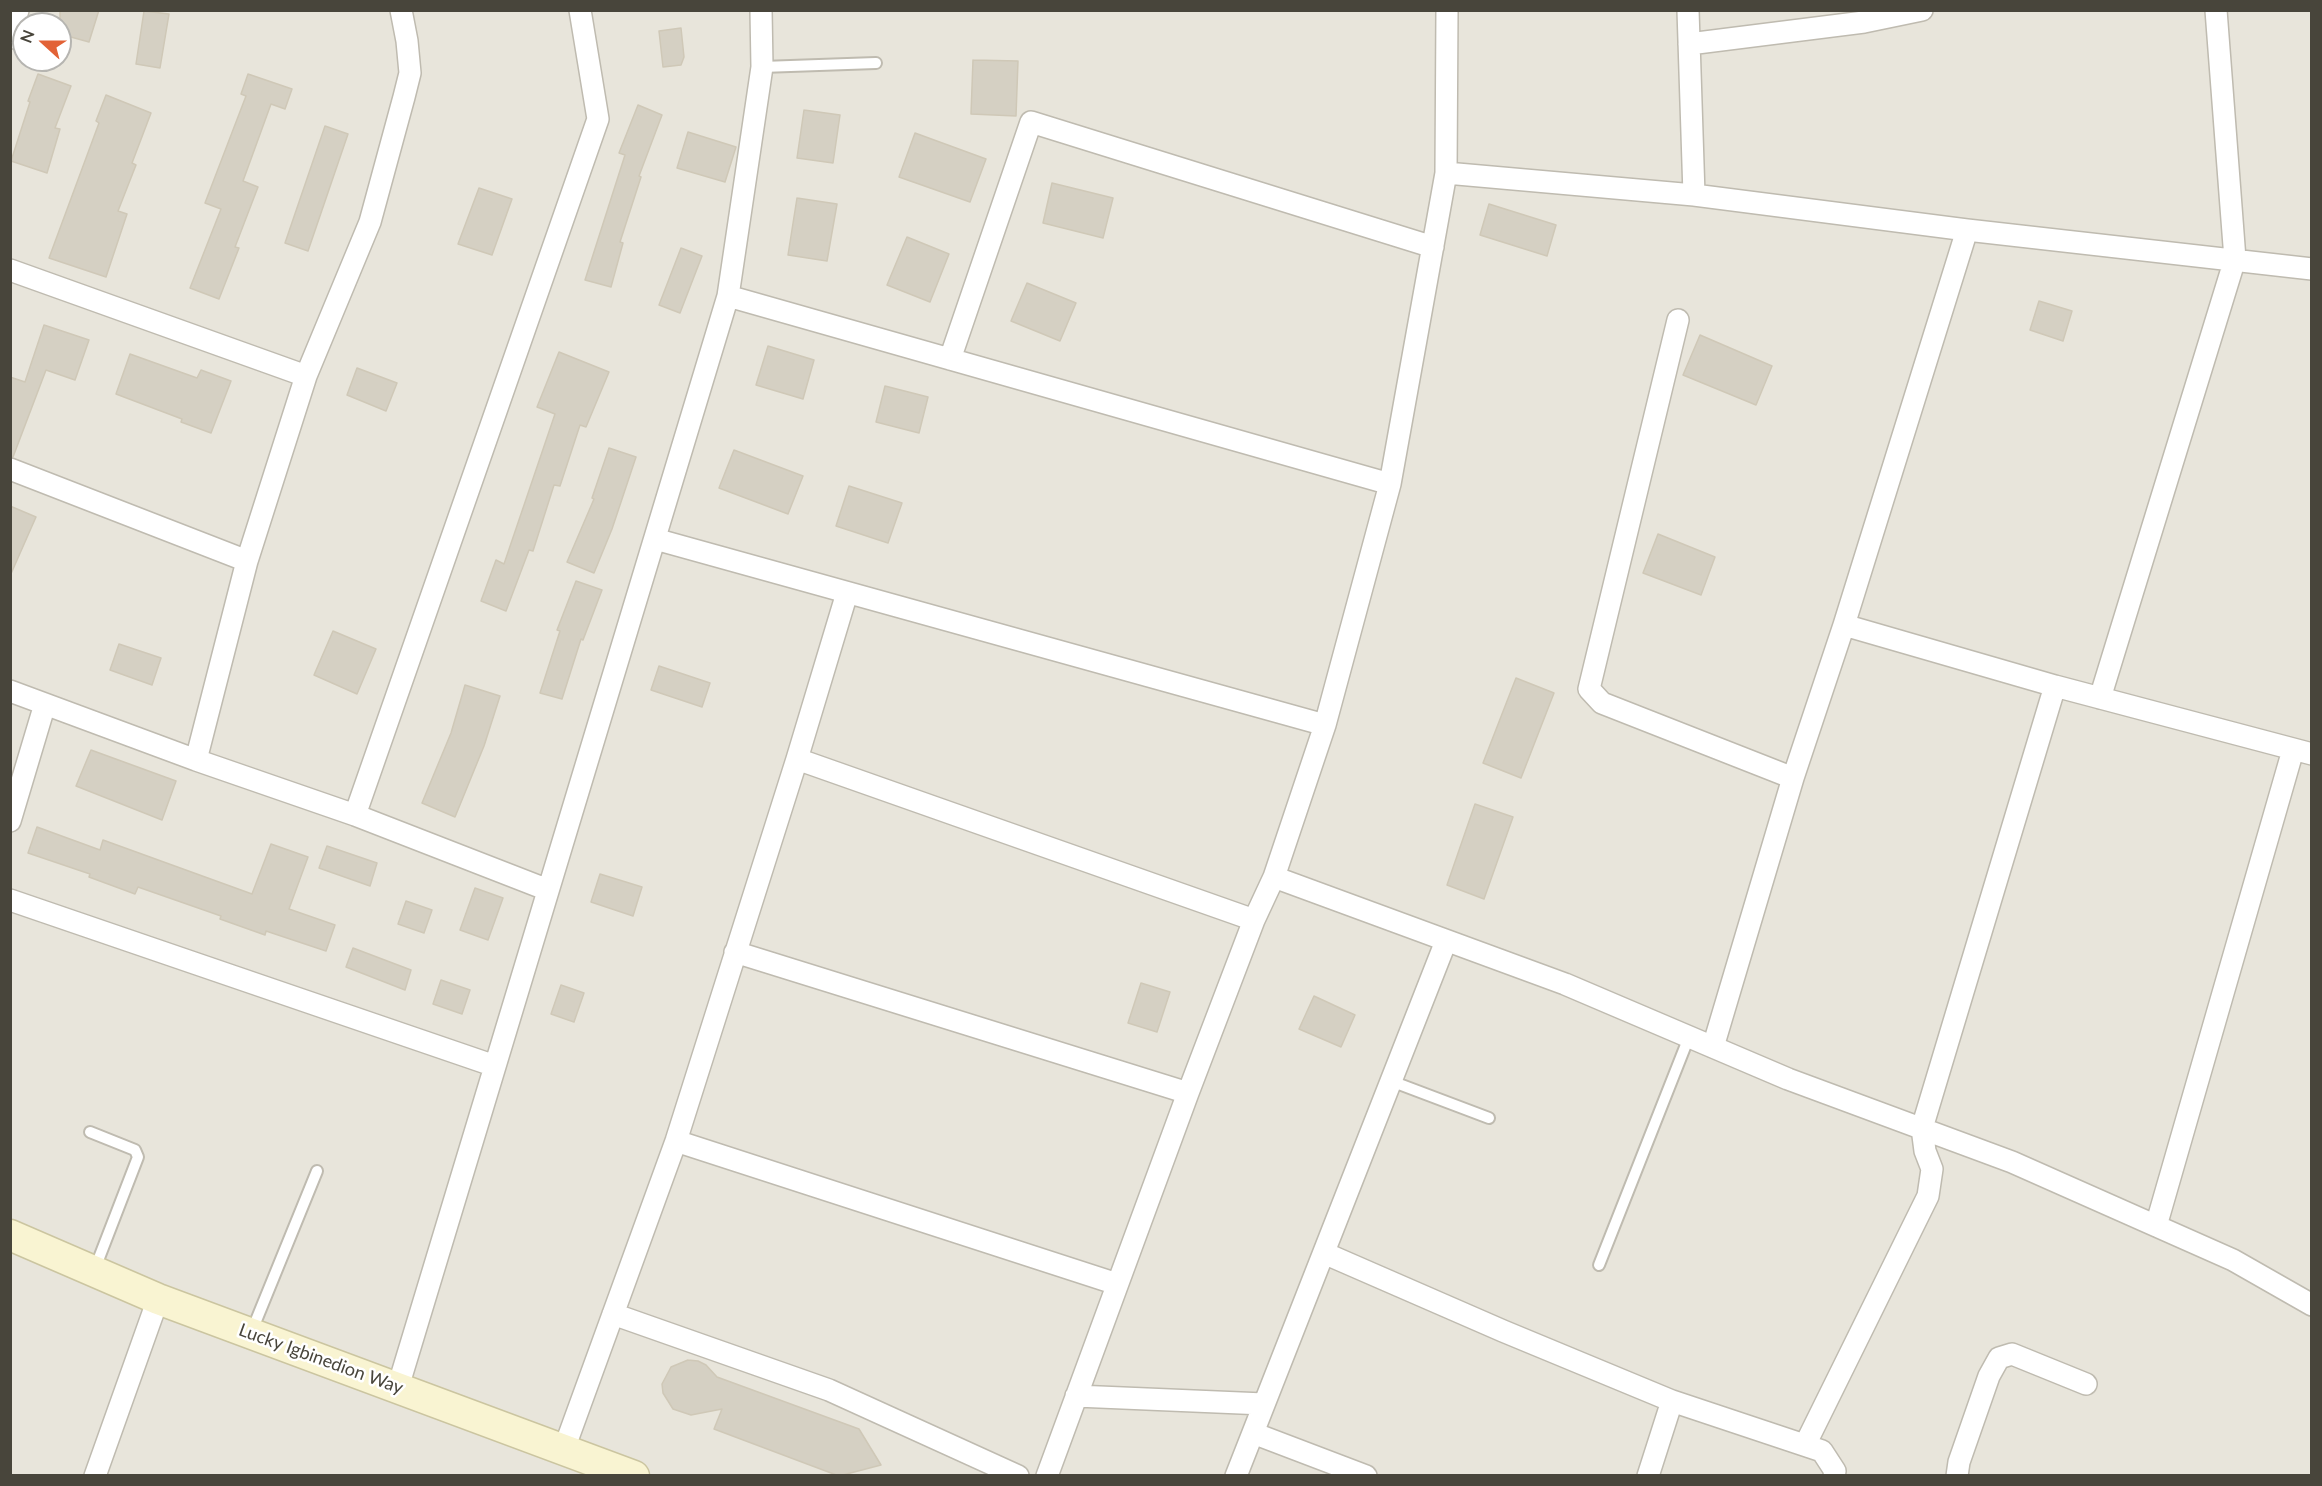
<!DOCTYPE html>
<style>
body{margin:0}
#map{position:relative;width:2322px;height:1486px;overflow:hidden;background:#f5f3ed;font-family:Lato,sans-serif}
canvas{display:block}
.frame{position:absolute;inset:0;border:12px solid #48453b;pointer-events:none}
.north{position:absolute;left:12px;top:12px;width:60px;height:60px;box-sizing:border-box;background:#fff;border:2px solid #b6b5b1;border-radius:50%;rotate:291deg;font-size:16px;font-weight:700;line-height:24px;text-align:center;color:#48453b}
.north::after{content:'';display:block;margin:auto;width:21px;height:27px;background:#e26236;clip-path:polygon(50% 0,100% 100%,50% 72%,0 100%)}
</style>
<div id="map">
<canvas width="2322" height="1486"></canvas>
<div class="frame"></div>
<div class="north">N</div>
</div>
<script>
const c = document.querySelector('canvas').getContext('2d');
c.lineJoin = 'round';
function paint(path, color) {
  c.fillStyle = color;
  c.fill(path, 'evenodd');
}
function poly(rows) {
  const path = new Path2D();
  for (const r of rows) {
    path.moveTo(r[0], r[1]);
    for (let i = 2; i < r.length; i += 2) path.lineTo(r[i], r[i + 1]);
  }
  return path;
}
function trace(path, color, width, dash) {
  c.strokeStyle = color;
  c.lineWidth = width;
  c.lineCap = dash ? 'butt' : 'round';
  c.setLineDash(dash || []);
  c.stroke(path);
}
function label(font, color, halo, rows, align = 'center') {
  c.font = font + ' Lato,sans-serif';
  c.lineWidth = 5;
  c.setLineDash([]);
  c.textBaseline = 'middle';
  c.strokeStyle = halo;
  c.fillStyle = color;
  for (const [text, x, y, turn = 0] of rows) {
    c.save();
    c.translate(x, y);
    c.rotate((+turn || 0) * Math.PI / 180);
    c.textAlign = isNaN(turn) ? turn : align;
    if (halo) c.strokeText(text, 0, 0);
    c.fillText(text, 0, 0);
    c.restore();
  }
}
const residential = poly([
 [11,11,2311,11,2311,1475,11,1475],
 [24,24,60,24,60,60,24,60]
]);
const building = poly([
 [60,10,99,10,89,42,60,34,60,10],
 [144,11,169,14,160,68,136,64,144,11],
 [681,28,684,57,681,65,663,67,659,31,681,28],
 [973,60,1018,61,1016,116,971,114,973,60],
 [38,74,71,86,55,128,60,129,47,173,11,161,30,102,28,101,38,74],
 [248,74,292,89,285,109,271,104,243,181,258,187,235,247,239,248,219,299,190,288,221,209,205,203,246,96,241,94,248,74],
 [106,95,151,113,132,163,136,165,118,211,127,214,106,277,49,258,99,123,96,121,106,95],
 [638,105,662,115,639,176,641,177,620,242,623,243,611,287,585,280,625,155,619,153,638,105],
 [804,110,840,115,833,163,797,158,804,110],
 [325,126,348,134,308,251,285,243,325,126],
 [688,132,736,147,725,182,677,168,688,132],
 [915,133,986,159,970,202,899,177,915,133],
 [1052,183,1113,198,1103,238,1043,223,1052,183],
 [479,188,512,199,492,255,458,244,479,188],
 [797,198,837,204,827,261,788,255,797,198],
 [1489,204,1556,225,1547,256,1480,235,1489,204],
 [907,237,949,254,930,302,887,285,907,237],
 [681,248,702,256,680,313,659,305,681,248],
 [1027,283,1076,303,1060,341,1011,321,1027,283],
 [2039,301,2072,311,2063,341,2030,330,2039,301],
 [44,325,89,340,75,380,46,370,13,457,10,457,10,377,25,382,44,325],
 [1700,335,1772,366,1756,405,1683,375,1700,335],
 [768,346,814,360,803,399,756,385,768,346],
 [559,352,609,372,586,427,580,425,560,486,554,485,533,551,529,550,506,611,481,601,496,560,504,564,555,414,537,407,559,352],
 [130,354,197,378,201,370,231,381,211,433,181,422,182,419,116,394,130,354],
 [357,368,397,383,386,411,347,395,357,368],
 [885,386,928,397,919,433,876,422,885,386],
 [609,448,636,457,612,529,594,573,567,562,594,499,592,498,609,448],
 [734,450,803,476,788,514,719,488,734,450],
 [849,486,902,503,888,543,836,526,849,486],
 [10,506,36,517,10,576,10,506],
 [1658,534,1715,557,1701,595,1643,573,1658,534],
 [576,581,602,590,583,640,581,639,562,699,540,693,560,631,557,630,576,581],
 [333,631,376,649,357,694,314,675,333,631],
 [119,644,161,658,152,685,110,670,119,644],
 [659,666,710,683,702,707,651,690,659,666],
 [1516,678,1554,693,1521,778,1483,763,1516,678],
 [465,685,500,696,484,746,455,817,422,803,451,733,465,685],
 [91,750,176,781,162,820,76,786,91,750],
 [1475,804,1513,817,1484,899,1447,885,1475,804],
 [37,827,100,850,103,840,252,894,271,844,308,857,289,909,335,925,326,951,266,931,265,935,220,919,221,916,138,887,135,894,89,877,90,874,28,853,37,827],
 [327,846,377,863,370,886,319,868,327,846],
 [600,874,642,887,633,916,591,902,600,874],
 [475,888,503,898,488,940,460,930,475,888],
 [406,901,432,910,424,933,398,924,406,901],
 [353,948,411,970,405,990,346,967,353,948],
 [441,980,470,990,462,1014,433,1004,441,980],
 [1141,983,1170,992,1157,1032,1128,1023,1141,983],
 [561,985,584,993,574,1022,551,1014,561,985],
 [1314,996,1355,1015,1341,1047,1299,1029,1314,996],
 [688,1360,698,1361,706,1365,717,1377,859,1429,881,1465,839,1476,714,1429,722,1409,691,1415,673,1409,663,1393,662,1384,671,1367,688,1360]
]);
const lane = poly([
 [762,67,876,63],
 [1391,1081,1489,1118],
 [90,1132,135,1150,138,1157,94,1271],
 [1599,1265,1689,1037],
 [251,1333,317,1171]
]);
const street = poly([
 [1688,10,1694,195],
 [10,38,18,10],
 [1689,44,1864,22,1922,10],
 [1446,173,1694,195,1967,230,2312,269],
 [10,270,306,376],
 [728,296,1390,484,1446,173,1447,10],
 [1678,320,1589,689,1602,703,1793,778],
 [950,359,1031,122,1433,247],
 [10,469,247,561],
 [655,539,1325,725,1274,877,1254,920,1188,1093,1047,1476],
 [1844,625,2055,686,2312,754],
 [10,691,196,760,355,815,548,890],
 [2100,698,2235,259,2216,10],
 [1325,725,1390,484],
 [797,759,1254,920],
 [196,760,247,561,306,376,370,222,404,97,410,73,407,41,401,10],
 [355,815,598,119,580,10],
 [10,821,45,704],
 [1274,877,1565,984,1788,1079,2012,1162,2233,1260,2312,1305],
 [10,900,495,1066],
 [735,952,1188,1093],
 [1713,1047,1793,778,1844,625,1967,230],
 [676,1141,1117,1284],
 [2156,1226,2293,750],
 [1324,1253,1503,1331,1672,1401,1648,1476],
 [613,1314,829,1390,1018,1476],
 [398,1387,728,296,762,67,761,10],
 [1076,1396,1264,1404],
 [1672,1401,1822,1451,1835,1471,1834,1476],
 [1253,1433,1366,1476],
 [1805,1445,1928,1196,1932,1169,1925,1151,1922,1128,2055,686],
 [564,1449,676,1141,797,759,847,593],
 [95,1476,158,1299],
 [1236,1476,1446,941],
 [1957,1476,1959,1462,1989,1376,1999,1358,2012,1354,2086,1384]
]);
const secondary = poly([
 [10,1235,158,1299,634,1476]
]);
const streetNames = [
 ["Lucky Igbinedion Way",321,1359,20]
];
paint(residential, '#e8e5db');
paint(building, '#d5d0c3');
trace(building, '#cfc8b7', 1.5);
trace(lane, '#bfbbb0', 14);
trace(street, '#bfbbb0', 24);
trace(secondary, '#cbc5a0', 33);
trace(lane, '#fff', 10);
trace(street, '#fff', 21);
trace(secondary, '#f9f4d2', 30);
label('18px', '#48453b', '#fff', streetNames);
</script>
